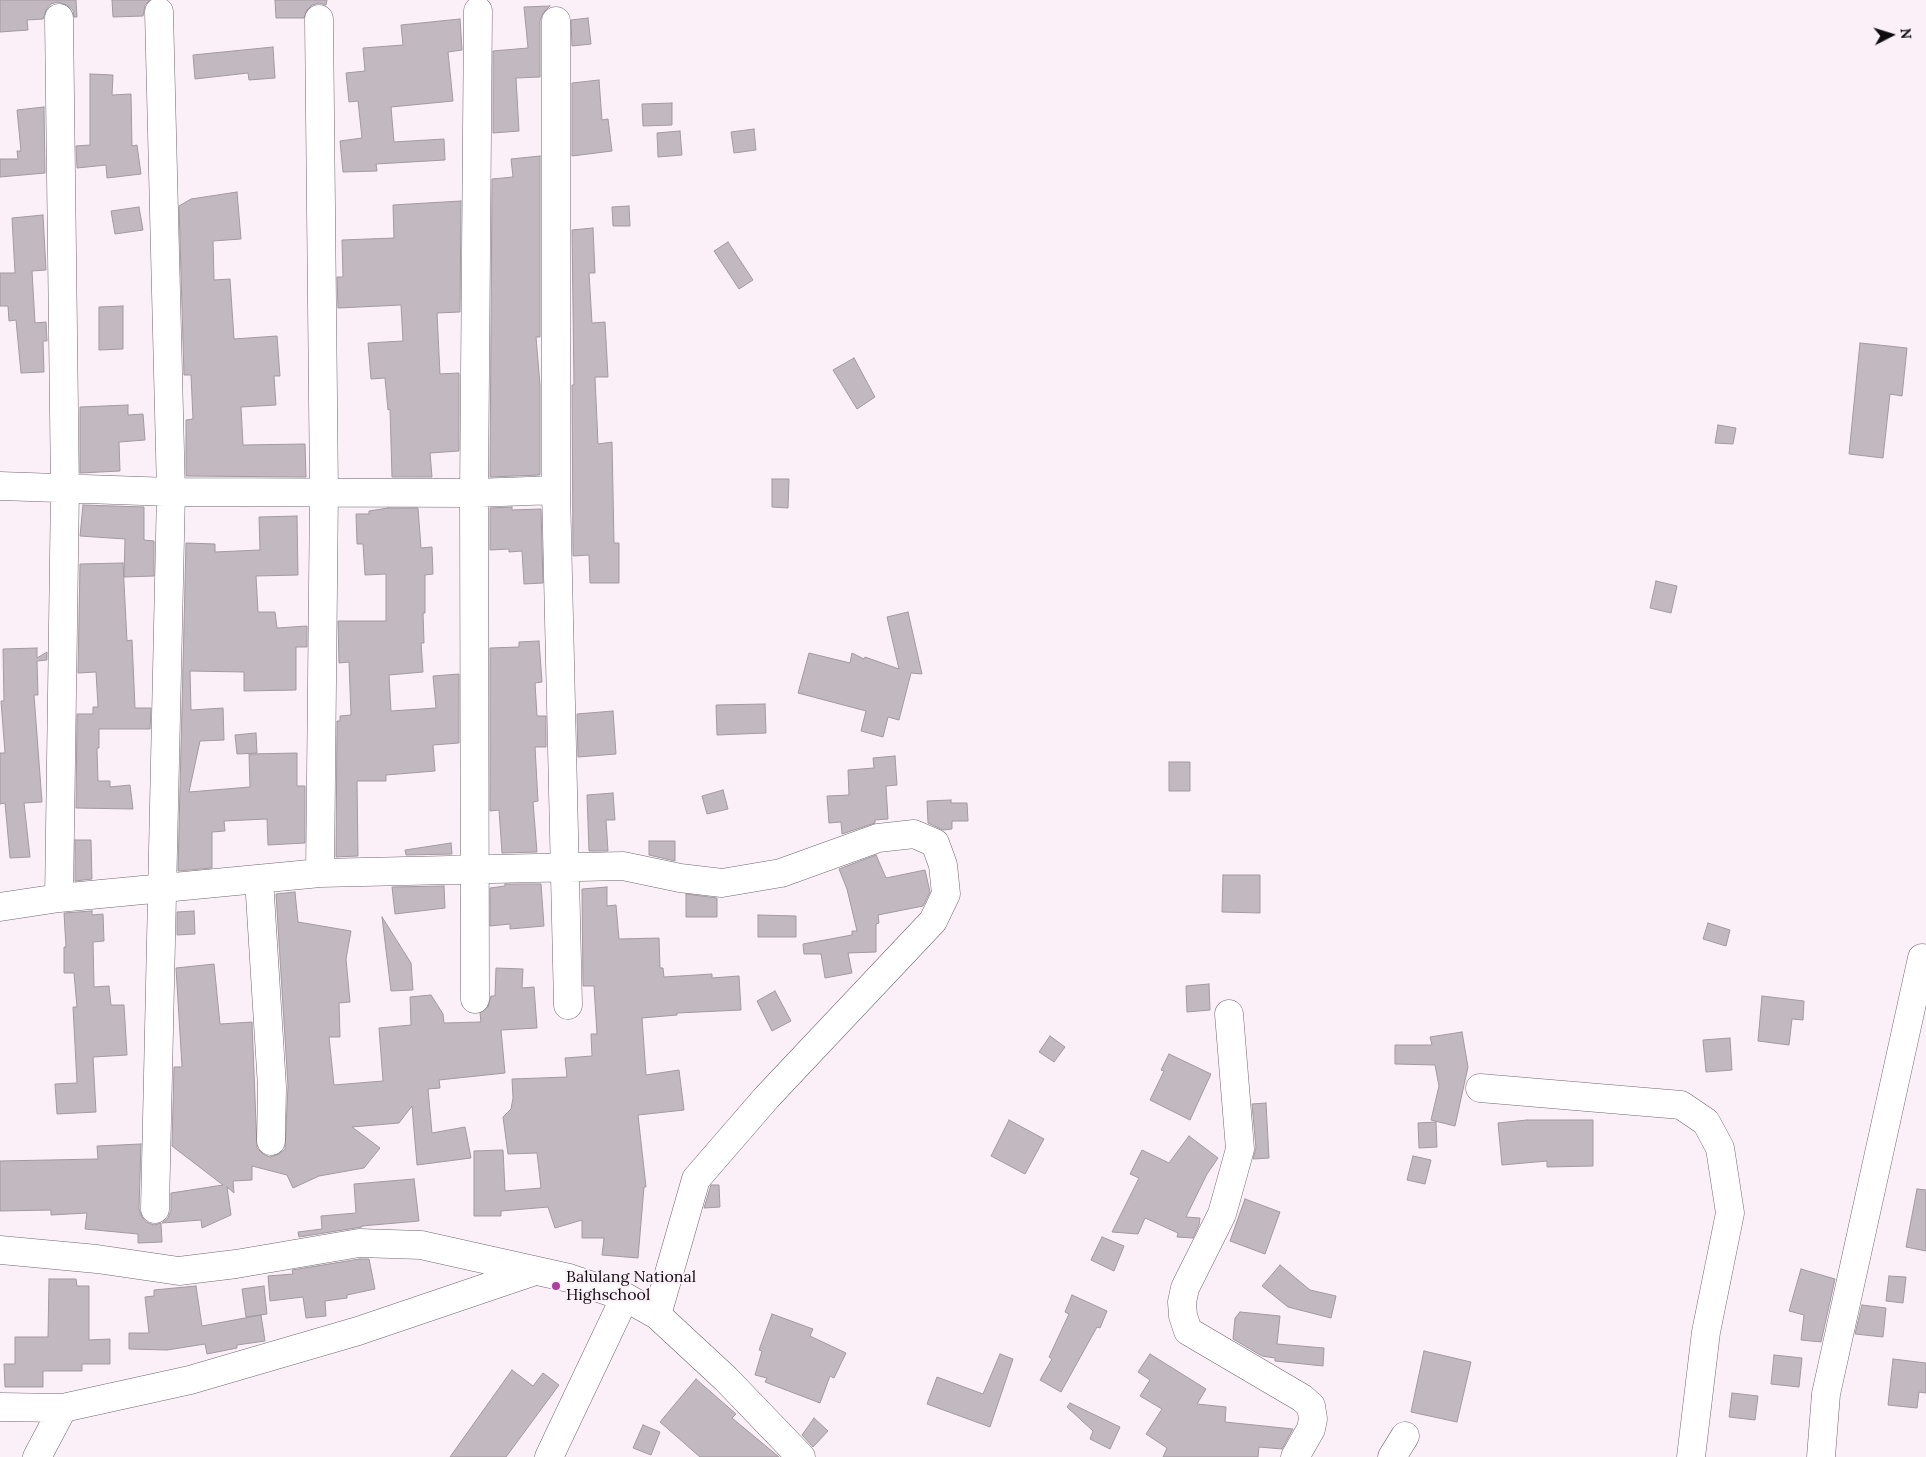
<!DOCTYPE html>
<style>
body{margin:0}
#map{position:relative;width:1926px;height:1457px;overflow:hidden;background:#fbf0f8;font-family:Lora,serif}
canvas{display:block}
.north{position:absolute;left:1866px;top:10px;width:50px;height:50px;-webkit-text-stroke:4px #fbf0f8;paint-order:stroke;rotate:85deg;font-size:14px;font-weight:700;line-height:20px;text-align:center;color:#100d10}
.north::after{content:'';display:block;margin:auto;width:18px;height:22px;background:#100d10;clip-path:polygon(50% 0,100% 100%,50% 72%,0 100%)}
</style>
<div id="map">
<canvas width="1926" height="1457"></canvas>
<div class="north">N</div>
</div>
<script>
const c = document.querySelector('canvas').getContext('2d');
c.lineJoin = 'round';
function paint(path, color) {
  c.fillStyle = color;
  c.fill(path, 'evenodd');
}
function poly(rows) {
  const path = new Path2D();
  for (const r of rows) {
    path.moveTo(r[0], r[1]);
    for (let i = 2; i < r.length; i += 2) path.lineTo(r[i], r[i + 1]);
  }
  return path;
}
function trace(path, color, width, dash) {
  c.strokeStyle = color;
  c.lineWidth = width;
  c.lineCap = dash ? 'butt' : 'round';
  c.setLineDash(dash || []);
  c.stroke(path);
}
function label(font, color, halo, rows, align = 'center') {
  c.font = font + ' Lora,serif';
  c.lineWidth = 4;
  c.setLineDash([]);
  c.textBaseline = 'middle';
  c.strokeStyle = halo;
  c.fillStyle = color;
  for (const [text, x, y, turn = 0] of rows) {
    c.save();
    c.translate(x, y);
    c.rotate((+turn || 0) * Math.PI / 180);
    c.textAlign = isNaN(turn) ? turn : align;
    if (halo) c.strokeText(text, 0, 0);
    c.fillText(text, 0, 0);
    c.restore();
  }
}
const building = poly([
 [0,0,76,0,77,17,74,17,73,10,67,5,58,2,51,4,46,10,43,19,27,20,28,30,0,32,0,0],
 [112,0,150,0,145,5,143,16,113,17,112,0],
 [275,0,327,0,326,5,319,3,312,5,306,11,304,18,276,18,275,0],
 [550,6,543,13,540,21,540,77,516,78,519,131,493,133,493,51,528,48,524,7,550,6],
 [588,18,591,44,572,46,571,20,588,18],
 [460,19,462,50,448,52,453,101,391,107,394,142,444,139,445,160,376,164,377,171,343,172,340,141,362,138,358,101,349,102,346,73,365,71,363,48,403,45,401,25,460,19],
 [273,47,275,78,249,80,248,73,195,79,193,55,273,47],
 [90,74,113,75,112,95,131,94,132,146,137,145,141,174,107,178,106,165,77,168,76,146,90,145,90,74],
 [599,80,602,120,608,119,612,151,572,156,572,83,599,80],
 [672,103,672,125,643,126,642,104,672,103],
 [44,107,45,173,0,177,0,159,18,159,17,151,21,151,17,110,44,107],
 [754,129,756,150,734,153,731,132,754,129],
 [680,131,682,155,658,157,657,133,680,131],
 [540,156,540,337,536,337,540,385,540,475,490,477,492,179,513,177,511,159,540,156],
 [237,192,241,239,213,241,214,280,230,279,234,339,277,336,280,376,274,376,276,405,241,407,243,445,305,444,306,477,186,476,186,420,193,419,191,375,184,375,179,206,191,199,237,192],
 [461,201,460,312,437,313,440,374,459,373,459,451,430,453,432,477,392,477,390,409,388,410,385,378,371,379,368,343,403,341,401,305,338,308,337,277,343,277,342,240,394,238,393,205,461,201],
 [629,206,630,226,613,226,612,207,629,206],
 [139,207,143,230,115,234,111,211,139,207],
 [43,215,46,270,32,271,35,323,46,322,47,341,43,341,44,372,21,373,16,320,9,321,8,306,0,306,0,273,15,273,12,218,43,215],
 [593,228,595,273,589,273,592,323,605,322,608,377,595,377,598,444,612,442,614,543,619,543,619,583,590,583,589,555,573,556,572,385,574,385,572,230,593,228],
 [728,242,753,280,739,289,714,251,728,242],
 [123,306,123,349,99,350,99,307,123,306],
 [1860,343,1907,348,1902,396,1890,394,1883,458,1849,454,1860,343],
 [854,358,875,397,857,409,833,370,854,358],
 [128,405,128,415,143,414,145,440,119,442,120,471,80,473,80,407,128,405],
 [1718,425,1736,428,1733,444,1715,443,1718,425],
 [772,479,789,479,788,508,772,507,772,479],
 [83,505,144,507,144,540,154,541,154,576,124,577,125,539,80,536,83,505],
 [512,507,512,510,541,509,543,583,524,584,522,551,509,552,509,549,490,550,490,508,512,507],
 [388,508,418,508,421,548,432,547,433,574,425,575,425,613,423,613,424,643,421,643,423,672,389,675,391,711,436,708,433,676,459,674,459,743,433,745,435,771,386,775,386,781,357,781,358,856,336,857,337,721,340,721,340,716,351,715,349,662,339,663,338,621,386,621,386,574,365,575,363,544,357,544,356,514,369,514,369,511,388,508],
 [297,516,298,575,256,576,258,612,275,612,277,628,307,626,307,647,296,647,296,690,244,691,244,672,190,671,191,710,223,708,224,740,200,741,189,792,250,787,249,754,297,753,297,786,305,786,305,843,268,845,267,819,224,821,225,831,212,832,212,868,178,871,186,543,215,544,215,552,260,550,259,517,297,516],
 [123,563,127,641,132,640,135,708,151,708,150,729,99,729,99,748,97,748,98,781,110,781,110,787,130,785,133,809,76,808,77,714,93,714,93,707,98,707,96,672,78,673,80,564,123,563],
 [1656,581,1677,586,1671,613,1650,608,1656,581],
 [908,612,922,674,911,673,899,720,888,717,883,737,861,731,866,711,798,693,809,653,850,663,852,653,864,659,865,657,899,669,887,617,908,612],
 [539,641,542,682,535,683,537,716,546,716,546,747,535,747,538,801,533,802,537,852,502,853,499,810,490,811,490,648,519,647,519,642,539,641],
 [37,648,37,658,47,652,47,660,37,661,38,695,34,695,42,802,24,803,30,857,10,858,5,803,0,804,0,753,5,753,1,701,4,701,3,649,37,648],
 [765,704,766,733,717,735,716,705,765,704],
 [613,711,616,754,578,757,577,714,613,711],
 [256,733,257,753,237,754,235,735,256,733],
 [895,756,897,785,886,786,888,819,875,820,875,823,842,834,841,822,829,823,827,796,849,795,848,770,874,768,873,758,895,756],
 [1169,762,1190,762,1190,791,1169,791,1169,762],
 [723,790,728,809,707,814,702,796,723,790],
 [613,793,615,820,606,820,608,851,589,851,587,795,613,793],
 [951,800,951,803,967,803,968,821,952,821,952,829,943,830,928,823,927,801,951,800],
 [75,840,91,840,92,879,75,881,75,840],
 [649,841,675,841,675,861,649,855,649,841],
 [451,843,452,854,406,855,405,850,451,843],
 [876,855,886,878,925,870,930,892,923,906,878,915,879,923,876,924,876,952,848,953,852,973,825,978,821,954,804,954,803,944,852,935,852,931,857,931,847,889,839,869,876,855],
 [1223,875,1260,875,1260,913,1222,912,1223,875],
 [505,884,541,884,544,926,510,929,510,924,490,926,490,888,505,886,505,884],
 [444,886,445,908,395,914,392,887,444,886],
 [607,887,607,906,616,905,619,939,659,938,660,968,663,968,664,977,712,974,712,978,739,976,741,1010,677,1013,677,1015,642,1018,646,1075,679,1070,684,1110,638,1115,646,1187,644,1187,638,1258,602,1255,604,1238,582,1238,582,1220,555,1228,548,1207,501,1211,501,1216,474,1216,474,1151,503,1150,505,1191,541,1188,537,1153,508,1154,503,1117,511,1109,513,1098,512,1079,567,1077,565,1058,592,1056,591,1034,597,1034,594,986,583,986,582,889,607,887],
 [295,892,298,922,351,931,346,959,350,1002,339,1003,340,1037,329,1037,334,1085,383,1081,379,1028,411,1025,410,997,431,995,443,1014,444,1023,481,1022,480,1013,488,1007,491,996,495,996,496,968,523,969,522,988,534,987,537,1028,501,1030,505,1073,439,1080,440,1088,428,1089,432,1133,465,1127,471,1158,417,1165,412,1106,399,1123,352,1127,380,1148,364,1168,319,1176,293,1188,287,1175,252,1166,252,1180,233,1181,234,1193,227,1187,231,1215,202,1228,201,1220,162,1223,168,1218,171,1210,171,1193,223,1185,172,1146,174,1067,182,1067,176,968,214,964,220,1024,252,1022,257,1148,263,1154,270,1157,279,1154,285,1149,288,1086,276,894,295,892],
 [686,894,717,898,717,917,686,917,686,894],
 [92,911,92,915,103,914,104,941,93,942,94,987,109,986,111,1005,124,1005,127,1055,93,1057,96,1112,57,1114,55,1084,77,1083,73,1007,77,1007,74,973,64,973,64,947,66,947,64,913,92,911],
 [194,911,195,934,177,935,177,912,194,911],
 [758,915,796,916,796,937,758,937,758,915],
 [382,917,411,963,413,990,391,991,382,917],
 [1708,923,1730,930,1726,946,1703,939,1708,923],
 [1209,984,1210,1010,1187,1012,1186,986,1209,984],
 [775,991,791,1021,772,1031,757,1001,775,991],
 [1762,996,1804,1001,1803,1020,1792,1019,1789,1045,1758,1041,1762,996],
 [1462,1032,1468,1067,1455,1126,1431,1120,1439,1086,1435,1065,1395,1064,1395,1045,1432,1045,1430,1037,1462,1032],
 [1050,1036,1065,1047,1054,1062,1039,1052,1050,1036],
 [1730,1038,1732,1070,1706,1072,1703,1040,1730,1038],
 [1169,1054,1211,1074,1190,1120,1150,1100,1164,1071,1161,1070,1169,1054],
 [1266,1103,1269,1158,1253,1159,1256,1148,1252,1104,1266,1103],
 [1009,1120,1044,1139,1025,1174,991,1156,1009,1120],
 [1527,1120,1593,1120,1593,1166,1547,1167,1547,1161,1502,1165,1498,1123,1527,1120],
 [1436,1122,1437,1147,1419,1148,1418,1123,1436,1122],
 [1189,1136,1218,1158,1207,1174,1186,1217,1200,1218,1199,1225,1193,1238,1177,1237,1178,1233,1145,1218,1138,1234,1112,1232,1139,1178,1130,1174,1142,1150,1169,1163,1189,1136],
 [141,1144,139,1209,142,1217,146,1222,154,1225,161,1223,162,1242,138,1243,138,1234,85,1229,87,1213,51,1215,51,1210,0,1211,0,1161,98,1159,97,1146,141,1144],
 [1413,1156,1431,1160,1425,1184,1407,1180,1413,1156],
 [414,1179,419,1221,362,1226,362,1227,299,1237,298,1232,322,1229,321,1216,356,1213,354,1184,414,1179],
 [711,1185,719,1185,720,1207,704,1208,711,1185],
 [1917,1189,1926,1190,1926,1251,1906,1247,1917,1189],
 [1245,1199,1280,1212,1265,1254,1230,1241,1245,1199],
 [1102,1237,1124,1246,1114,1271,1091,1260,1102,1237],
 [360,1259,369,1259,375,1289,347,1295,347,1298,325,1301,326,1316,306,1318,303,1297,270,1301,268,1276,293,1274,292,1270,360,1259],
 [1280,1265,1310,1290,1336,1296,1331,1318,1288,1307,1262,1286,1280,1265],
 [1801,1269,1835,1279,1821,1342,1801,1340,1804,1315,1789,1311,1801,1269],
 [1889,1276,1906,1277,1903,1303,1886,1301,1889,1276],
 [49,1279,76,1279,77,1286,89,1286,89,1340,110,1339,110,1364,82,1364,82,1371,43,1371,43,1387,5,1387,4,1364,15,1364,15,1337,48,1337,49,1279],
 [196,1286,202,1326,261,1315,265,1341,237,1345,237,1348,207,1354,205,1344,167,1350,129,1349,129,1333,149,1333,145,1297,154,1296,154,1290,196,1286],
 [264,1286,267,1314,246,1317,242,1289,264,1286],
 [1072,1295,1107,1311,1100,1328,1097,1327,1061,1392,1040,1380,1052,1359,1049,1357,1069,1314,1065,1312,1072,1295],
 [1862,1305,1886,1308,1883,1337,1855,1334,1862,1305],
 [1240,1312,1280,1316,1277,1344,1324,1348,1323,1366,1275,1361,1275,1358,1262,1356,1233,1339,1235,1318,1240,1312],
 [772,1314,813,1329,810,1336,846,1353,834,1378,830,1376,820,1403,765,1382,767,1378,755,1375,762,1351,759,1350,772,1314],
 [1424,1351,1471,1362,1457,1422,1411,1412,1424,1351],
 [1000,1354,1013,1359,990,1427,927,1404,937,1377,983,1394,1000,1354],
 [1150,1354,1206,1389,1197,1404,1226,1407,1225,1422,1293,1429,1282,1449,1259,1447,1258,1457,1163,1457,1167,1448,1146,1434,1162,1409,1140,1396,1150,1380,1138,1372,1150,1354],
 [1774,1355,1802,1358,1799,1387,1771,1384,1774,1355],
 [1893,1359,1926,1363,1926,1393,1919,1392,1917,1408,1888,1405,1893,1359],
 [512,1370,533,1386,543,1373,559,1385,506,1457,450,1457,512,1370],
 [696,1379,736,1414,732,1418,779,1457,700,1457,660,1422,696,1379],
 [1732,1393,1758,1396,1755,1420,1729,1417,1732,1393],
 [1070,1403,1120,1427,1110,1449,1090,1439,1093,1431,1067,1407,1070,1403],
 [814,1418,828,1431,813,1447,802,1435,814,1418],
 [643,1425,660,1432,651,1455,633,1448,643,1425]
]);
const minor = poly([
 [319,19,324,492,320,873],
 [556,21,556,490,568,1005],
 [0,486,171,492,474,493,556,490],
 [259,879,272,1087,271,1141],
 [59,898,65,489,59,18],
 [0,907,59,898,320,873,623,866,680,878,722,883,781,873,878,838,914,834,935,843,943,865,946,894,933,921,767,1097,696,1179,657,1315],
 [475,999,474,493,478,11],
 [1229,1014,1240,1149,1222,1214,1185,1288,1182,1302,1183,1316,1188,1331,1302,1398,1311,1406,1313,1419,1311,1429,1295,1457],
 [1480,1088,1681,1105,1706,1122,1720,1148,1730,1213,1706,1332,1691,1457],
 [155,1209,171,492,159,12],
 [0,1250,97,1259,179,1271,236,1264,359,1243,421,1245,569,1278,625,1297,657,1315,726,1379,801,1457],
 [0,1407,63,1408,190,1380,358,1331,535,1271],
 [37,1457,63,1408],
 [549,1457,625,1297],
 [1392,1457,1405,1436],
 [1821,1457,1826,1394,1922,958]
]);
const markers = [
 [556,1286,5,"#ad3e9c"]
];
const poiNames = [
 ["Balulang National",566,1277],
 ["Highschool",566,1295]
];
paint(building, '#c2b8c0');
trace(building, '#a399a0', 1);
trace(minor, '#70676e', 29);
trace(minor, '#fff', 28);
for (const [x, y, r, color] of markers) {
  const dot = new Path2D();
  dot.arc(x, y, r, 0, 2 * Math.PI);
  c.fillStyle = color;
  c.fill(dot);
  trace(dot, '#fbf0f8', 2);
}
label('16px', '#100d10', '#fbf0f8', poiNames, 'left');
</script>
